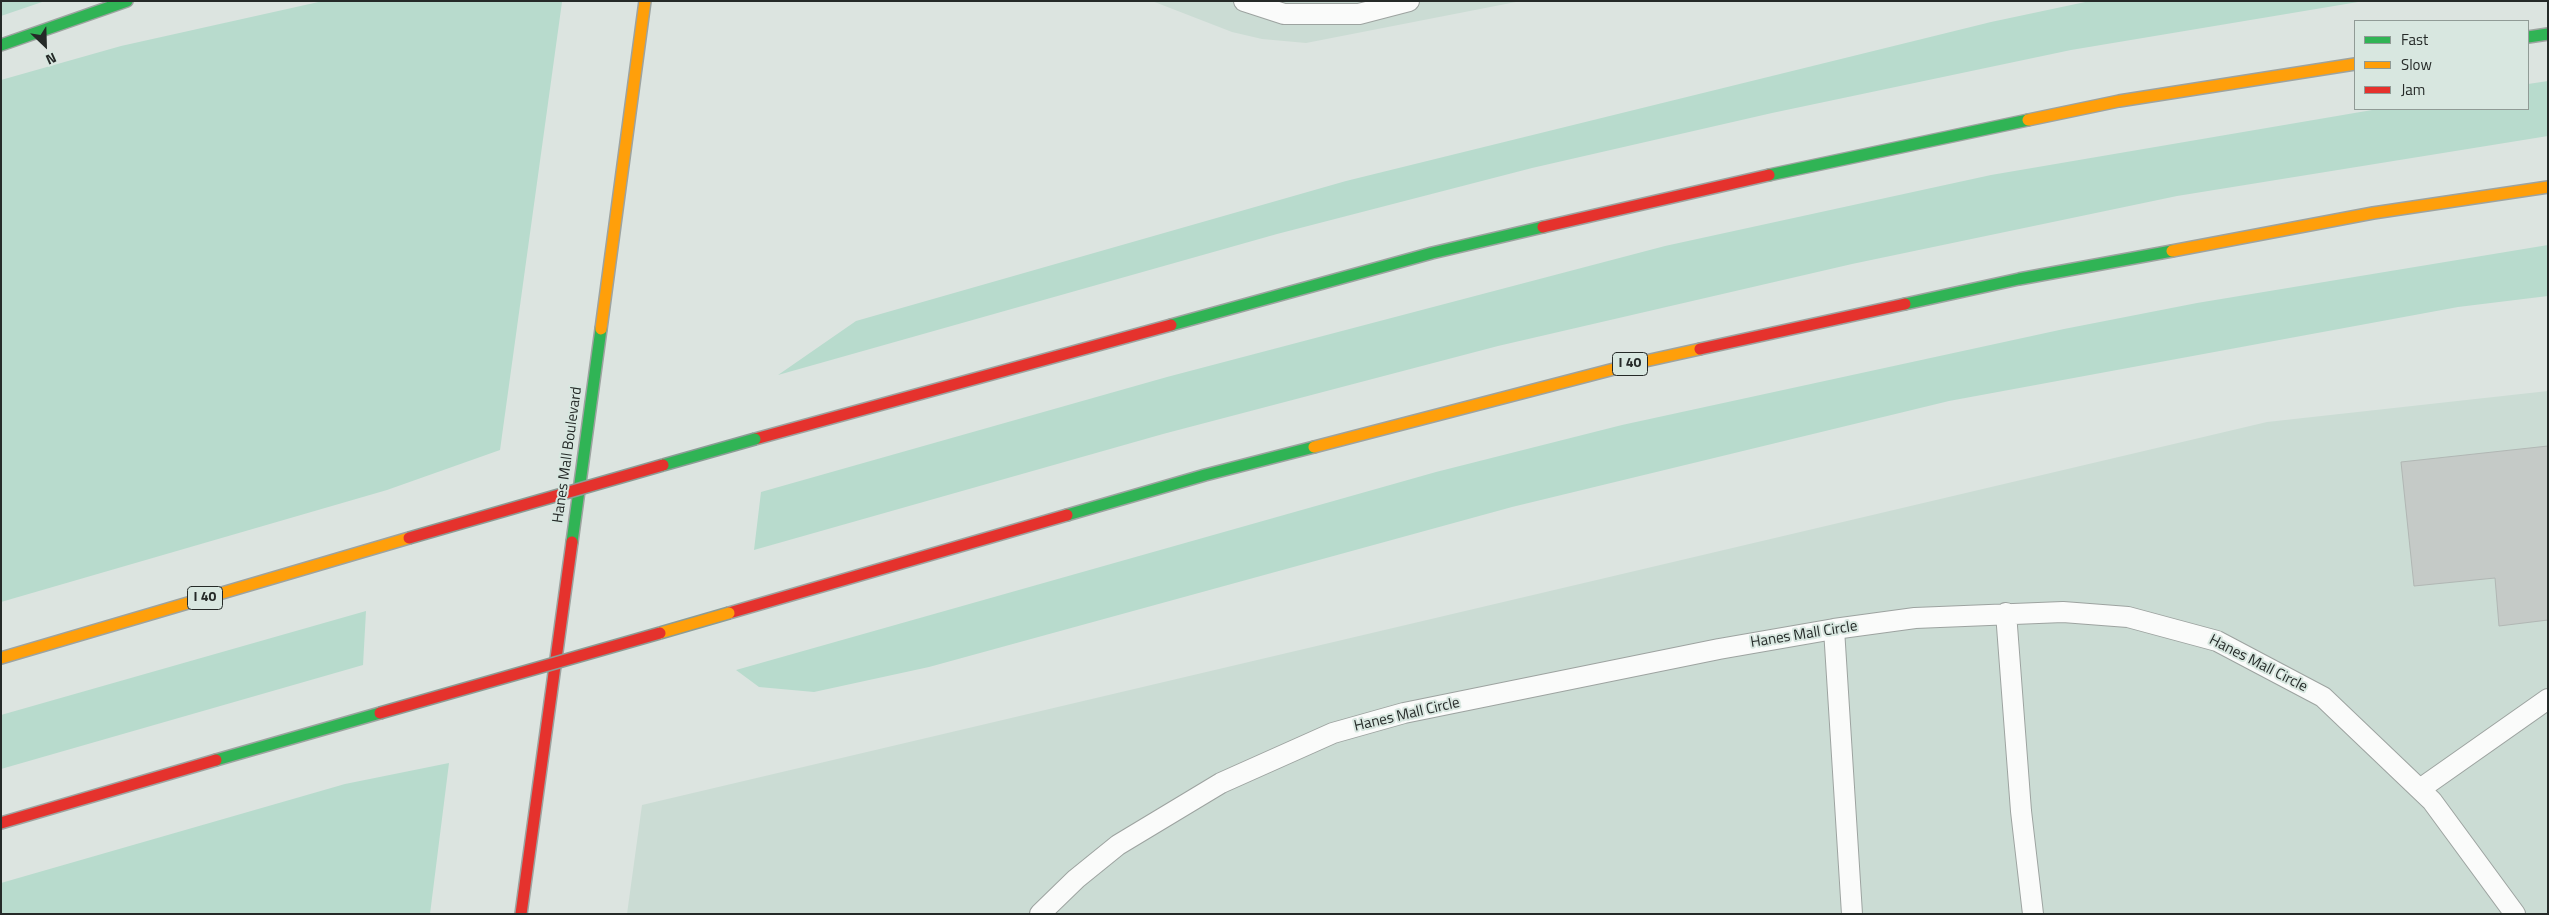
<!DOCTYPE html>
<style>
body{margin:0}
#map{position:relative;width:2549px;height:915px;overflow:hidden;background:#dce4e0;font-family:"Titillium Web",sans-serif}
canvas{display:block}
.frame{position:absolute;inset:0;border:2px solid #252a28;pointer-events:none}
.legend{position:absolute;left:2354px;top:20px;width:175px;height:90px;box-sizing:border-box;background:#d8e7e0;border:1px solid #909b96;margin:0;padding:6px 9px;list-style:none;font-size:15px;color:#252a28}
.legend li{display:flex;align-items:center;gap:10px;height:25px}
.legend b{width:25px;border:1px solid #909b96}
.north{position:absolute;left:20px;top:20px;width:50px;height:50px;-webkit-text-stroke:4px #d8e7e0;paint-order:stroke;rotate:156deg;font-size:14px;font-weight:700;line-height:20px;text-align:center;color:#252a28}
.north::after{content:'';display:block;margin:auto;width:18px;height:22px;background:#252a28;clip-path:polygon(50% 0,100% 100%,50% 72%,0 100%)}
</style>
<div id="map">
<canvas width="2549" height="915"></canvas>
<div class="frame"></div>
<ul class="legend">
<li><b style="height:6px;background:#30b455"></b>Fast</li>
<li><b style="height:6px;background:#ff9f0a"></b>Slow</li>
<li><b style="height:6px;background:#e5322d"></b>Jam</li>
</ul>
<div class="north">N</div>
</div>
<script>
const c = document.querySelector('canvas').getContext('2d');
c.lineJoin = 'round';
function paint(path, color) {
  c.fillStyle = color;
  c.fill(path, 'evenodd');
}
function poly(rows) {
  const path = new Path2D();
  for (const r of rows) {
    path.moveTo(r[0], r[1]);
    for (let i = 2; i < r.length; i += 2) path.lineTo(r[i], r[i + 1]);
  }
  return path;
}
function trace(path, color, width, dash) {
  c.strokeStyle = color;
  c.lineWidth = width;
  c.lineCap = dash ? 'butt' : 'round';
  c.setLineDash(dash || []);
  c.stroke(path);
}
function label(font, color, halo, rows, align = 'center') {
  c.font = font + ' "Titillium Web",sans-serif';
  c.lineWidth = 4;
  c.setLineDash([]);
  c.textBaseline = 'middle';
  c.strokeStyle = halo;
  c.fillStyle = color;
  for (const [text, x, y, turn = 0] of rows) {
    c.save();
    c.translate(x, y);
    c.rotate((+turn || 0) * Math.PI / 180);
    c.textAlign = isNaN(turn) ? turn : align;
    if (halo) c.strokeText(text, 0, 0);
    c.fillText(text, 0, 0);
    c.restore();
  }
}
const built = poly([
 [1152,1,1521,1,1306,43,1262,39,1232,32],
 [2548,391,2548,914,627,914,642,805,2267,422]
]);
const green = poly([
 [1,1,45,1,1,16],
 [323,1,562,2,500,450,387,490,1,602,1,80,121,46],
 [2090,1,2364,1,2071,50,1772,113,1532,168,1277,234,778,375,856,321,1346,181,1991,22],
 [2548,81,2548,136,2177,196,1852,264,1498,346,1163,434,754,550,761,492,1167,377,1665,246,1991,175,2378,109,2528,109,2528,84],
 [2548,245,2548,296,2458,307,1949,401,1512,507,929,667,814,692,759,687,736,670,1436,472,1622,425,2064,329,2197,303],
 [366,611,363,665,1,769,1,715],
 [449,763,430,914,1,914,1,883,345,784]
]);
const building = poly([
 [2548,446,2548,620,2499,626,2495,578,2414,586,2401,462,2548,446]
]);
const lane = poly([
 [1244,1,1284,14,1359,14,1409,1],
 [2006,613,2021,811,2033,914],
 [1834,629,1852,914],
 [2420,789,2548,699],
 [1040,914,1076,879,1118,845,1221,783,1333,733,1404,713,1719,649,1834,629,1915,618,2063,612,2128,617,2217,641,2323,697,2432,801,2515,914]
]);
const fast = poly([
 [2528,37,2548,34],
 [1,45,127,1],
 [1769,175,2028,120],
 [1905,304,2019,279,2172,251],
 [1171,325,1432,253,1543,227],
 [1067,515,1205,475,1314,447],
 [572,542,601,329],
 [216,760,380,713]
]);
const slow = poly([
 [2028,120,2119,101,2355,64],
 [2172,251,2373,213,2548,187],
 [601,329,645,1],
 [1314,447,1641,362,1700,349],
 [1,658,409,538]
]);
const jam = poly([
 [1543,227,1769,175],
 [1700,349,1905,304],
 [755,439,1171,325],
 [729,613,1067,515],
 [1,823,216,760],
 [521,914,572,542]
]);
const fastBridge = poly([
 [663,465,755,439]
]);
const slowBridge = poly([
 [660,633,729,613]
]);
const jamBridge = poly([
 [409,538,663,465],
 [380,713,660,633]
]);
const shields = [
 [1630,364,35],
 [205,598,35]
];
const shieldNames = [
 ["I 40",1630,364],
 ["I 40",205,598]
];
const streetNames = [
 ["Hanes Mall Boulevard",568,455,-82],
 ["Hanes Mall Circle",1804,635,-9],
 ["Hanes Mall Circle",2258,664,27],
 ["Hanes Mall Circle",1407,715,-13]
];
paint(built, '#cbdcd4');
paint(green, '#b8dbcd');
paint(building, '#c5cac7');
trace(building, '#b1b7b4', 1);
trace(lane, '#9da3a0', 22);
trace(fast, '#9da3a0', 14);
trace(slow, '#9da3a0', 14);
trace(jam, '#9da3a0', 14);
trace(lane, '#fafbfa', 20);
trace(fast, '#30b455', 11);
trace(slow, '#ff9f0a', 11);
trace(jam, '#e5322d', 11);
trace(fastBridge, '#8c9c96', 14, []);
trace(slowBridge, '#8c9c96', 14, []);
trace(jamBridge, '#8c9c96', 14, []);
trace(fastBridge, '#30b455', 11);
trace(slowBridge, '#ff9f0a', 11);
trace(jamBridge, '#e5322d', 11);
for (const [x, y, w] of shields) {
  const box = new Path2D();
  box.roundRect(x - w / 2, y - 11.5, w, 23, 4);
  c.fillStyle = '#d8e7e0';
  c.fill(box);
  trace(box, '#252a28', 1);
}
label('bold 14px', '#252a28', null, shieldNames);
label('15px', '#252a28', '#d8e7e0', streetNames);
</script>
